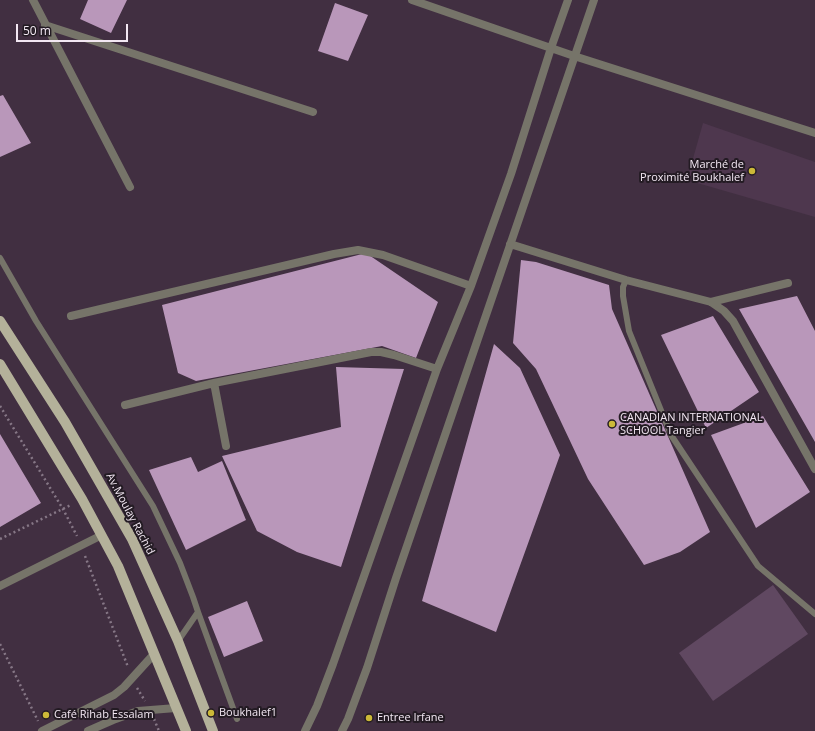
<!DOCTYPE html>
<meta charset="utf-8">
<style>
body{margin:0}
#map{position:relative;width:815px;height:731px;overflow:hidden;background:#412f41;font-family:"Open Sans",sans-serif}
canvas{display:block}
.scale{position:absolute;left:16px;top:24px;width:112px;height:18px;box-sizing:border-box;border:2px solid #f3e8f3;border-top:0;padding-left:5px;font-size:12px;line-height:14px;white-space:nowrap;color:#f3e8f3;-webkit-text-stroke:3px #231b23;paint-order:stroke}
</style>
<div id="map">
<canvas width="815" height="731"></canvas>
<div class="scale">50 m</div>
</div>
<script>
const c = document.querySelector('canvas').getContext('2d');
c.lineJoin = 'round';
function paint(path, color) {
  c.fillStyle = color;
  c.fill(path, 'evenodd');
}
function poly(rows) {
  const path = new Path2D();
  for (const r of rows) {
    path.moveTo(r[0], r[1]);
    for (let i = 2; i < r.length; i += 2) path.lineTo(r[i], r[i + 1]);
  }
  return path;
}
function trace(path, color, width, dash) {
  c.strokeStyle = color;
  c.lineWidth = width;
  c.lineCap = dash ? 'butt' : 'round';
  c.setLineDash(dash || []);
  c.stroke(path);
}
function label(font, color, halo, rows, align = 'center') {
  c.font = font + ' "Open Sans",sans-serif';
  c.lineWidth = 4;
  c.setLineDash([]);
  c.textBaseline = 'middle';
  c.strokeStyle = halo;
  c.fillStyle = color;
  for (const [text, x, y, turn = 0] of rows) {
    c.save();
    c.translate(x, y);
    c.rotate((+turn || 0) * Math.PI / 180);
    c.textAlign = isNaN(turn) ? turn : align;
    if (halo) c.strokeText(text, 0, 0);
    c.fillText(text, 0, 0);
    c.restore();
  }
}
const built = poly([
 [703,123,815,162,815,217,687,180]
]);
const green = poly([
 [773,585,808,634,713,701,679,653]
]);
const building = poly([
 [88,0,127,0,111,33,80,19],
 [335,3,368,15,348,61,318,51],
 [3,95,31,143,0,157,0,96],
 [366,253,438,302,416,358,382,346,196,381,178,373,162,305],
 [521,260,536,262,609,285,612,309,710,532,680,552,644,565,588,479,536,369,513,343],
 [797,296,815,331,815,442,739,309],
 [713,316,759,392,706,428,661,335],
 [494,344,520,368,560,455,496,632,422,601],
 [336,367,404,369,341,567,297,552,257,531,222,456,341,427],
 [763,416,810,492,756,528,711,435],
 [0,434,41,503,0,527],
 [191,457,198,472,222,461,246,520,186,550,149,470],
 [247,601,263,641,224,657,208,617]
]);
const path = poly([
 [0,406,63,509,77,536],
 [0,539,71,505],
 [85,556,128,667],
 [0,644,38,721],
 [137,688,145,701],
 [154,719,159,731]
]);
const lane = poly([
 [0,258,36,321,153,506,180,563,193,597,198,612,178,641],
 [626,280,623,287,623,296,629,331,671,435,758,566,815,614],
 [198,612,237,719]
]);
const street = poly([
 [33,0,130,187],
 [412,0,574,56,815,133],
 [45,25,313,112],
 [510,244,626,280,711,302,724,311,733,321,815,469],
 [711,302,788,283],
 [71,316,334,254,358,250,383,255,471,286],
 [214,383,226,446],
 [125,405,214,383,371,352,381,352,394,355,437,369],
 [0,586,102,535],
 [42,731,114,695,124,687,154,654],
 [88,731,113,720,138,711,176,708],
 [305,731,317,706,333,664,437,369,471,286,511,174,551,48,568,0],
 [342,731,348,719,367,668,396,578,594,0]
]);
const primary = poly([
 [0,321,65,422,132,539,178,641,213,731],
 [0,364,82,499,118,566,186,731]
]);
const markers = [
 [752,171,4,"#ccb938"],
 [612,424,4,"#ccb938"],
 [211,713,4,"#ccb938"],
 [46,715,4,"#ccb938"],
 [369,718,4,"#ccb938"]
];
const poiNames = [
 ["Marché de",744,165,"right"],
 ["Proximité Boukhalef",744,178,"right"],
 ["CANADIAN INTERNATIONAL",620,418],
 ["SCHOOL Tangier",620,431],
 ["Boukhalef1",219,713],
 ["Café Rihab Essalam",54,715],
 ["Entree Irfane",377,718]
];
const streetNames = [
 ["Av.Moulay Rachid",130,514,62]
];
paint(built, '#4e374e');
paint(green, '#604861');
paint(building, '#b997ba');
trace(path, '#867786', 2.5, [2, 3]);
trace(lane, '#767469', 6);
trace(street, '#767469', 8);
trace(primary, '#b4b19a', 10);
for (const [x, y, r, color] of markers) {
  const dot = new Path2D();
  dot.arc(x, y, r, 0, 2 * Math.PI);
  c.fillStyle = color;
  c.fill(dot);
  trace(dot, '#231b23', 1.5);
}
label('11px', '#f3e8f3', '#231b23', poiNames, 'left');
label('11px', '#f3e8f3', '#231b23', streetNames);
</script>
